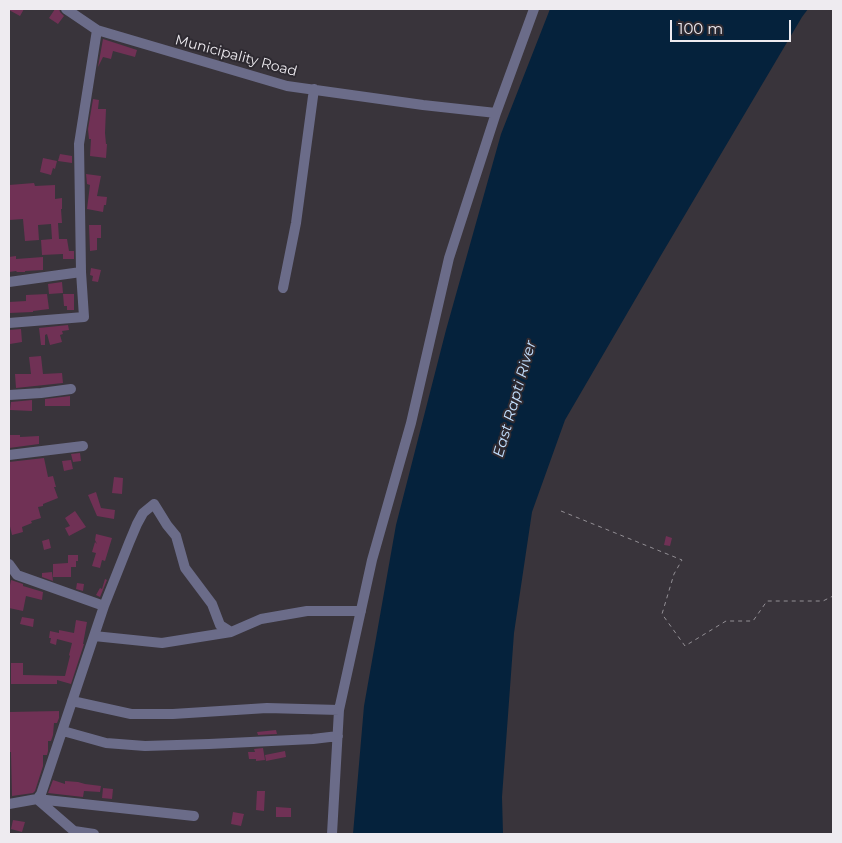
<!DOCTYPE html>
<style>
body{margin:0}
#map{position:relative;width:842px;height:843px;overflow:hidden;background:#39343b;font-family:Montserrat,sans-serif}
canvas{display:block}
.frame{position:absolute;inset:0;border:10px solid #eeebf0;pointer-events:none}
.scale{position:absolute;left:670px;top:20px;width:121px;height:22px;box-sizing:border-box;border:2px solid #eeebf0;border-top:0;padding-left:6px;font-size:15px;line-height:18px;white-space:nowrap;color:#eeebf0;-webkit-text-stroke:4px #2e2a31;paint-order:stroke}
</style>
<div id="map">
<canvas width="842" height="843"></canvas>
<div class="frame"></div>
<div class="scale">100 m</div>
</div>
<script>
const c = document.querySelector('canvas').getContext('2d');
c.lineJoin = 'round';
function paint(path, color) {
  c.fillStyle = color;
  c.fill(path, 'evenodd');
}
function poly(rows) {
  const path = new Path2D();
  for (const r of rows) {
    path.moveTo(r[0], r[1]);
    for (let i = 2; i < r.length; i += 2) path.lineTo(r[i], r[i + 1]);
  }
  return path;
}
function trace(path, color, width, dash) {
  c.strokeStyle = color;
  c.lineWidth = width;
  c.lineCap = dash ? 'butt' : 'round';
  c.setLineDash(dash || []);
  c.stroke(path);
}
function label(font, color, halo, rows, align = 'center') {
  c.font = font + ' Montserrat,sans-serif';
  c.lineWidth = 4;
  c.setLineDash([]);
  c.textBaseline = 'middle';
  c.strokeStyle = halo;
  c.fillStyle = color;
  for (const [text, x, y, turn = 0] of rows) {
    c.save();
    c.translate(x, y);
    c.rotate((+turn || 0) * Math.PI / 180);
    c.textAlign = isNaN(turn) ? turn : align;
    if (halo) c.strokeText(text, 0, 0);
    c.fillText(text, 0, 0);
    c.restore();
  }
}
const water = poly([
 [550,9,808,9,802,17,660,257,565,420,532,512,514,633,502,797,503,834,353,834,364,706,396,525,446,330,501,134]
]);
const building = poly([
 [9,9,24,9,20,16,9,10],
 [55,9,59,9,60,12,64,16,58,24,49,18],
 [103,39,137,50,135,57,113,51,111,59,103,57,98,67],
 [93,99,99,100,98,109,106,109,105,133,106,144,107,144,106,158,90,156,91,139,89,139,88,129],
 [60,154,72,156,72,163,58,161],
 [43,158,57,161,55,169,53,168,51,175,40,172],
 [86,174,101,176,97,196,107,197,106,205,104,205,103,212,87,209,90,185,87,184],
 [34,183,35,186,55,185,55,199,62,198,62,209,61,209,62,223,58,223,59,239,67,239,69,251,74,251,74,259,63,259,63,254,42,255,41,240,52,239,51,224,38,225,39,240,25,241,23,219,9,220,9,185],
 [89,225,101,225,101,238,97,238,97,250,90,251],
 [16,256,16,259,43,257,43,270,25,271,25,272,17,272,16,271,9,272,9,257],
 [91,268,101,270,98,282,92,281,93,276,90,275],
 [62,282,63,293,49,294,48,284],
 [47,294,49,309,33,311,33,312,9,313,9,302,26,301,26,295],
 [63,294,74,294,74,310,67,310,67,306,64,306],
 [68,325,69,330,62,331,63,334,60,335,62,342,50,345,47,334,45,335,45,345,41,345,39,328],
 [21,329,22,342,10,344,9,330],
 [41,356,43,374,62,373,63,383,16,388,15,374,31,374,29,357],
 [70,396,70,406,45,406,45,399],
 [32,400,32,411,10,410,11,402],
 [10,435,20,435,20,437,39,436,39,444,9,448,9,438,10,438],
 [80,453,81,461,73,462,71,454],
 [44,458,48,477,53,476,56,487,54,487,58,498,43,504,43,506,38,507,41,518,31,521,32,523,22,527,23,532,12,535,9,522,9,462],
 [71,460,73,469,64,471,62,461],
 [114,477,123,478,122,494,112,493],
 [96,492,101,508,115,510,114,519,97,516,88,495],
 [75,511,86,527,69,536,65,528,70,526,65,518],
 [96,534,112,538,105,561,102,560,100,568,92,566,96,553,92,552,95,542,97,544,95,540],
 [666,536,672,538,670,546,664,545],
 [49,539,51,548,44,550,42,541],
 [68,555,78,555,78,561,76,561,76,567,71,567,71,577,53,577,53,564,68,563],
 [52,572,53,581,42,577,42,573],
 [105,579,107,580,100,597,96,595,100,588,102,589],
 [11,580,23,584,23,586,43,592,42,600,26,596,23,611,9,608,9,590],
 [77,583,84,584,83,591,76,589],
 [22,617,34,619,33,627,20,624],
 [76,620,87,622,83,644,84,644,71,684,57,680,57,684,11,684,11,663,23,663,23,675,65,676,70,656,69,655,72,643,57,639,56,645,50,643,51,638,49,638,50,631,59,633,59,630,74,633],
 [59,711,59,718,57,723,54,723,53,735,51,741,48,741,48,751,47,755,43,755,43,766,35,791,33,793,12,796,11,752,9,752,9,712],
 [276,730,277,734,258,735,257,732],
 [263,748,265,760,256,761,256,759,249,759,248,752,255,752,254,749],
 [285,751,286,757,266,761,265,755],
 [53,780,65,784,65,781,78,782,85,784,101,786,100,792,84,791,83,797,48,793],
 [103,788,113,789,112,799,102,798],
 [257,791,265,791,264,811,256,810],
 [276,807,291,808,291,817,276,817],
 [233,812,244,814,241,826,231,824],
 [13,820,25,822,22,832,11,829]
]);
const path = poly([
 [561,511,682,560,674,574,662,614,685,646,726,621,753,621,767,601,823,601,833,596]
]);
const minor = poly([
 [66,9,97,30,287,86,423,105,496,113],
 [9,282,81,272,79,144,97,30],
 [283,288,296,223,314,89],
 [9,323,84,317,81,272],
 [9,395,41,393,71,389],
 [9,455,83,446],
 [9,564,17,575,104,606],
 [94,636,162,643,231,632],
 [72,701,131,714,173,714,267,708,339,710],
 [63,731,106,743,145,746,209,744,313,739,338,736],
 [37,799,194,816],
 [37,799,74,831,94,834],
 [9,804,37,799,41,794,104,606,129,543,137,524,143,513,154,504,167,525,176,536,185,568,212,604,220,625,231,632,261,619,307,611,361,611],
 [332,834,339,710,372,560,411,423,449,258,496,113,534,9]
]);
const streetNames = [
 ["Municipality Road",236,56,15]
];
const waterNames = [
 ["East Rapti River",515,399,-74]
];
paint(water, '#05223c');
paint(building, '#703155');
trace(path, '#938f95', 1, [4, 4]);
trace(minor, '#6b6c89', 10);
label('14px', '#eeebf0', '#2e2a31', streetNames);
label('italic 15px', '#c3e0ff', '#2e2a31', waterNames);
</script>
